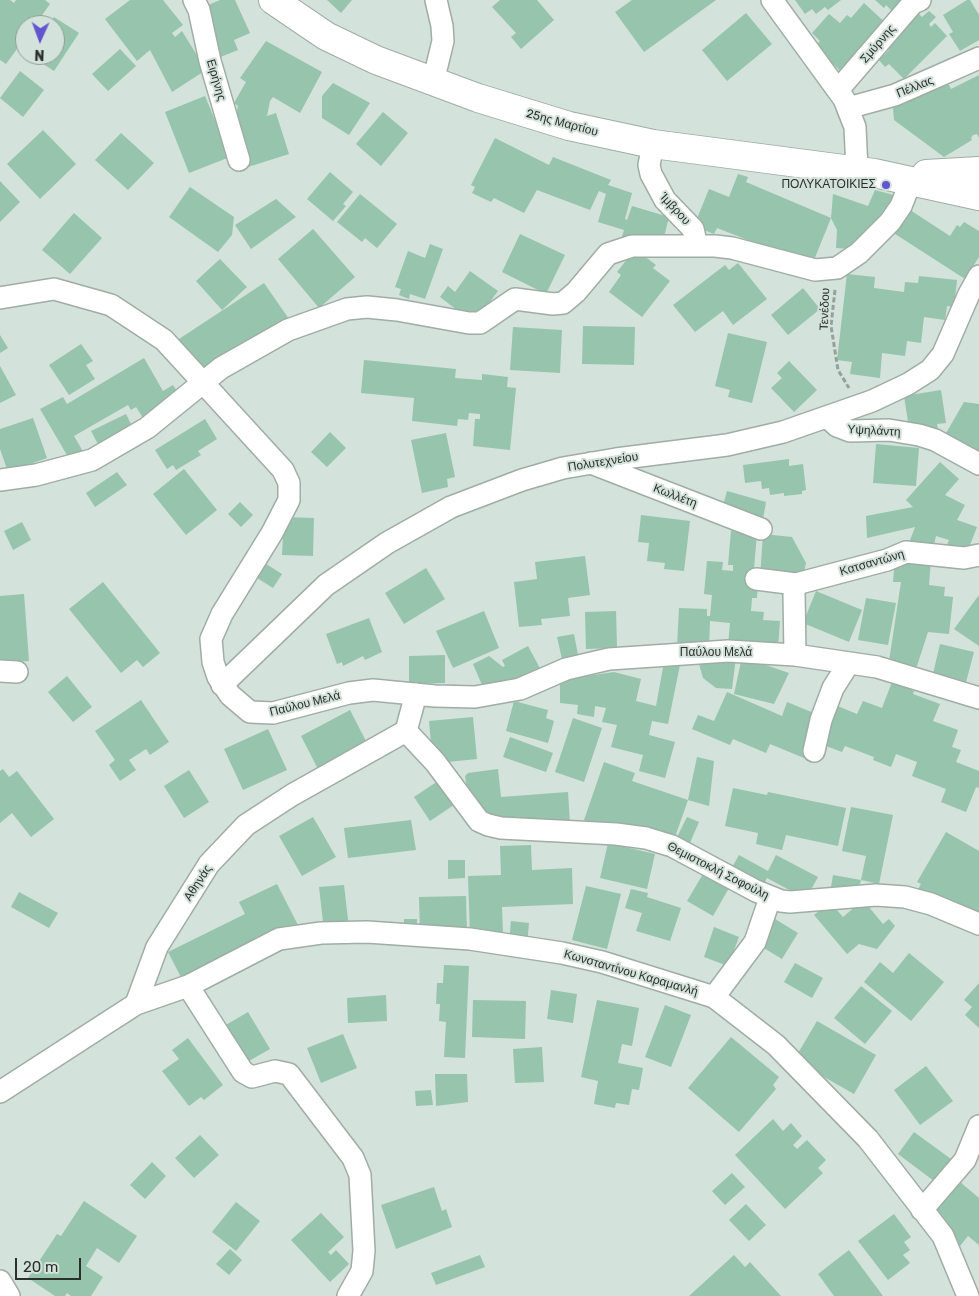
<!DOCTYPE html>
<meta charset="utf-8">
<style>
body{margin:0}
#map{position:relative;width:979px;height:1296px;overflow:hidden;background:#d3e2da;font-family:Rubik,sans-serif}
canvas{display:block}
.north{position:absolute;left:15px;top:15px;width:50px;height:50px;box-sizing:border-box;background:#d3e2da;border:1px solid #909b95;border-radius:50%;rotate:182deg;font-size:14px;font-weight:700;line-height:20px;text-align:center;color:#2b302d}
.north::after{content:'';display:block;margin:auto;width:18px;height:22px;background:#6355ce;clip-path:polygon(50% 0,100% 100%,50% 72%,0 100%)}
.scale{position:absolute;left:15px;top:1258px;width:66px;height:22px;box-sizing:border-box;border:2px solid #2b302d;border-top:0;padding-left:6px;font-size:15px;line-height:18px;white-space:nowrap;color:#2b302d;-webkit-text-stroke:4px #d3e2da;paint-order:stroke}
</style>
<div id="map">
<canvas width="979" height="1296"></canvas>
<div class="north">N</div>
<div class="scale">20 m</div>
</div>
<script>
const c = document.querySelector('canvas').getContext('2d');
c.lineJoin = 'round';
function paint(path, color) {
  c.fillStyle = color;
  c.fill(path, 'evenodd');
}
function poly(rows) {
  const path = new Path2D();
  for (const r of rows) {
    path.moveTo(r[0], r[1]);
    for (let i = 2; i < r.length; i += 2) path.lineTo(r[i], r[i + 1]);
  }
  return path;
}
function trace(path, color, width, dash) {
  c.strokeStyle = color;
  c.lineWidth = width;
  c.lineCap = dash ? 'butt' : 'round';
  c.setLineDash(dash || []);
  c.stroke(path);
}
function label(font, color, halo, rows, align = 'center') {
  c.font = font + ' Rubik,sans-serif';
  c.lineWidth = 4;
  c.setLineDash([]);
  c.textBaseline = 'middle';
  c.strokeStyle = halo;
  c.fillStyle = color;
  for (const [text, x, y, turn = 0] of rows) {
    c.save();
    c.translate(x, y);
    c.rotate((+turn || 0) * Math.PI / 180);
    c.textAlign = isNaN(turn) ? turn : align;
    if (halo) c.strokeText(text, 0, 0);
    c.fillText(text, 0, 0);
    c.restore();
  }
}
const building = poly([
 [0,0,10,0,14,3,16,0,45,0,50,4,35,25,25,25,25,38,6,64,0,60],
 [130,0,163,0,183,25,172,33,175,37,182,31,206,70,172,92,150,50,137,61,105,19],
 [220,0,235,0,250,33,234,40,238,50,218,58,206,6],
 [327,0,352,0,341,13],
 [500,0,537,0,554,20,521,49,511,37,516,33,492,7],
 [632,0,716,0,644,52,615,12],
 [795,0,841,0,828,10,825,7,816,14,812,9,805,14],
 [875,0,912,0,897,16,886,5,884,8],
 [967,0,970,0,979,15,979,40,960,51,949,34,953,32,943,15],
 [864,3,889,26,845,75,814,47,820,41,812,33,829,14,840,23,847,15,851,18],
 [914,9,922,17,929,11,936,17,929,24,931,27,935,23,947,36,904,79,889,64,885,67,879,60,889,50,885,45],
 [746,13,772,44,727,81,702,50],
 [54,17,79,33,54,71,29,55,55,55,55,25,49,25],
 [266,41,322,72,300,113,273,97,270,101,267,116,276,113,289,154,248,167,235,121,238,106,234,103,246,82,240,78],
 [120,49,136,66,108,91,92,74],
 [20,71,44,90,23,117,0,98],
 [979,75,979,138,977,134,973,135,971,138,972,140,944,157,894,120,893,108,946,79,951,89],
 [333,83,370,103,349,135,322,118,322,96],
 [205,96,230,157,189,173,165,112],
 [383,112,408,133,381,166,356,144],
 [43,130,76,164,40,199,7,164],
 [121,133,154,163,128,190,95,160],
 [495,138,549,165,553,157,611,180,608,185,632,193,625,219,627,220,632,206,669,217,663,241,621,240,624,230,598,222,606,194,599,191,590,210,537,190,524,213,494,198,491,202,472,193,475,187,471,185],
 [330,172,353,192,343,204,346,206,333,221,307,199],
 [738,174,748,177,746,182,831,218,812,265,717,228,714,234,694,226,709,189,729,197],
 [0,181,20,202,0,222],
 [190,187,234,217,232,235,218,252,169,217],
 [875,190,897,196,894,210,851,249,836,248,837,230,831,218,833,194,868,206],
 [360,194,397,224,377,248,365,238,362,242,337,222],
 [276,199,296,217,251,249,235,225],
 [907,208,950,236,957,225,960,227,964,222,979,231,979,257,965,279,892,232],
 [74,213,102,238,70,274,42,250],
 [313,229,355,277,319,308,278,259],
 [520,234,565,255,546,294,502,272],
 [430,244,443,249,425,299,410,294,409,299,399,295,401,289,395,287,408,251,425,258],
 [635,249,656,265,653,268,670,281,642,317,609,292,621,275,617,272],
 [220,259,247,287,222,310,196,281],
 [738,263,767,299,733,325,723,311,695,332,673,305,725,265,729,270],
 [470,271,498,291,474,323,440,297,448,286,455,292],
 [847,274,875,277,874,288,904,292,905,282,918,283,919,276,957,280,954,307,947,306,945,320,924,317,921,343,907,341,905,356,882,353,880,378,850,374,852,362,837,360],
 [264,283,289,319,199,376,176,341],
 [803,288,820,309,788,335,771,315],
 [583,326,635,327,634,365,582,364],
 [513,327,562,330,560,373,510,370],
 [728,333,767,342,752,403,728,397,730,390,715,386],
 [0,335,8,348,0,353],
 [81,344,93,361,86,365,95,379,69,395,49,365],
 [144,358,163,391,173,385,182,399,145,421,136,407,131,410,128,405,74,436,85,455,71,462,40,409,63,397,67,404],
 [364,360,456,369,455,378,482,380,482,374,508,377,507,387,516,388,510,450,473,446,475,419,480,419,480,414,469,413,468,420,458,419,457,426,412,421,414,398,361,393],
 [789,361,817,390,794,412,771,388,782,378,777,373],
 [0,366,16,395,0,403],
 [941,390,946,423,937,424,938,430,909,428,904,396],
 [964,402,979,404,979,455,945,435],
 [126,414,135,432,99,446,91,431],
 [33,418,47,458,8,472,0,449,0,429],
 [205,419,217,439,198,451,201,455,176,470,173,465,167,469,155,450],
 [330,432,346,448,327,467,311,452],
 [446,433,455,477,447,479,448,487,422,493,411,440],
 [876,444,919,448,916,486,873,483],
 [789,459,789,466,803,464,806,490,802,491,802,494,784,496,784,493,770,495,769,488,762,489,761,481,745,483,743,465],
 [940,462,959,479,945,495,965,505,957,520,977,527,966,555,946,547,949,540,936,536,933,549,909,543,915,527,867,538,866,516,913,507,906,500],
 [184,469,217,510,186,535,153,494],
 [117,472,127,485,95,507,86,493],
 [727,491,766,502,762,525,722,509],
 [240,502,253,515,241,527,228,514],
 [641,515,690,521,684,571,664,569,665,563,647,561,649,543,638,542],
 [284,517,314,518,313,556,282,555],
 [22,522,31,540,13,550,4,531],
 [731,531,757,533,753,581,758,582,757,598,752,598,751,611,764,612,763,620,780,621,778,648,728,645,730,623,710,621,709,648,677,646,679,608,707,609,707,616,710,616,712,595,704,594,707,561,723,562,722,570,733,571,733,565,728,565],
 [763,534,792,537,806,563,802,580,760,578],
 [585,556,590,595,568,598,570,616,541,619,542,625,519,627,514,582,537,579,535,562],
 [895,557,931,560,929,585,945,587,944,596,953,597,949,634,928,632,914,675,888,668,901,582,893,582],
 [263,562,282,574,273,588,254,576],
 [426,568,445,599,404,624,385,593],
 [103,582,160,653,143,667,137,660,121,673,69,609],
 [816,591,862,610,849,642,803,623],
 [24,594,29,661,0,663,0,596],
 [979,595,979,646,954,629],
 [866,598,896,603,888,645,858,640],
 [484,611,499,648,453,668,436,631],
 [616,611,617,648,586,649,585,612],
 [369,618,382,652,365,660,363,656,343,666,342,662,337,664,326,634],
 [574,634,578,655,562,659,557,637],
 [940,644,974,652,965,686,932,678],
 [528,646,542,672,518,684,482,685,473,664,489,656,503,667,505,666,502,660],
 [445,655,445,683,409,684,409,656],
 [736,657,732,689,716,688,703,678,699,664],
 [742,657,789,673,774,704,734,694],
 [664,662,680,665,668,724,652,721,649,735,675,742,665,778,639,771,643,755,611,747,617,725,602,722,606,708,595,706,594,717,577,714,578,705,560,703,560,680,614,672,641,679,636,701,656,706],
 [67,676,92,707,73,722,48,692],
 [892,682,914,691,913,694,940,704,933,721,958,730,952,747,961,750,956,762,979,771,979,788,976,787,966,812,941,802,946,789,912,776,917,762,896,754,891,767,873,760,874,757,845,746,842,752,818,743,833,704,857,714,863,701,882,708],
 [727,692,782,716,787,702,821,716,804,758,770,744,766,753,733,739,730,745,692,729,698,715,714,721],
 [141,700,169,742,150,755,146,749,129,760,136,770,120,781,109,765,115,760,95,731],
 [514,701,548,710,546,718,554,721,548,743,506,731],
 [350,710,369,747,320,773,301,736],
 [473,717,477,759,447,762,447,758,443,758,443,754,432,755,429,721],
 [573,718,602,728,584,782,555,772],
 [268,729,287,770,243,790,224,749],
 [510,737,553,753,546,772,503,757],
 [697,757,714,761,709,806,688,800,675,837,647,827,645,834,615,830,584,820,604,762,635,773,632,781,688,800],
 [3,769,9,777,17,771,54,819,31,837,12,813,0,823,0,771],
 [498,769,501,797,568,792,570,824,505,826,505,817,485,820,469,801,465,776,468,773],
 [189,770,209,802,184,818,164,786],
 [438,781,454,805,430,821,414,797],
 [733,788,767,795,768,792,846,808,838,846,786,835,782,850,756,844,758,833,725,826],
 [851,807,893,815,879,884,861,880,866,856,842,851],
 [313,817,336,857,302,876,279,836],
 [687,817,699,822,689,845,676,839],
 [411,820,416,850,348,858,344,828],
 [946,832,979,851,979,917,941,897,937,903,917,891,921,884,917,882],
 [608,843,655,854,647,889,600,878],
 [531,845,532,870,572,868,573,904,502,907,503,935,470,936,468,876,501,875,500,846],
 [739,855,768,871,776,855,818,877,806,899,767,878,761,889,730,871],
 [448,860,465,860,465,878,448,879],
 [703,874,729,888,713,916,687,901],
 [833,875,861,880,858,893,831,887],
 [277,884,299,927,184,983,168,952,245,914,239,902],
 [344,885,349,928,324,931,319,887],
 [586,886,621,894,607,949,572,940],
 [631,889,648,893,647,897,681,908,670,941,636,931,642,913,625,908],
 [19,892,58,913,49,928,11,907],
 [466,896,467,933,420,934,419,897],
 [863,900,883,924,889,919,895,926,877,949,859,944,847,954,814,915,830,902,843,917],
 [404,919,417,919,417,933,404,934],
 [775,919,798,933,782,959,759,945],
 [511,921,529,923,527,945,509,943],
 [714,927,739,937,728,966,704,957],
 [909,953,944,982,911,1021,864,982,880,962,893,973],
 [795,963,823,978,812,998,784,982],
 [444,965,469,966,465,1058,444,1057,446,1022,439,1021,440,1004,436,1004,437,983,443,983],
 [979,983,979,1028,965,1015,972,1007,964,1000],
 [861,986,892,1011,865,1044,834,1018],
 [551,990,577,994,573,1023,547,1019],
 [386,995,387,1021,348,1023,347,998],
 [473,1000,526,1001,525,1039,472,1037],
 [597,1000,639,1008,632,1046,622,1044,618,1063,643,1068,639,1090,632,1089,629,1105,616,1103,615,1108,594,1104,598,1081,581,1077],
 [665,1005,691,1015,671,1067,645,1057],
 [248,1012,270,1049,240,1066,219,1029],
 [817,1021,876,1055,854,1094,794,1060],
 [343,1034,357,1068,321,1083,307,1048],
 [731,1037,779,1077,773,1085,776,1089,739,1132,688,1088],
 [188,1038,223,1085,204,1100,201,1097,189,1106,162,1071,179,1059,172,1050],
 [542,1047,544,1082,515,1083,513,1049],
 [926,1066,953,1101,920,1125,894,1090],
 [435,1074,467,1074,468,1102,436,1106],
 [431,1090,433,1105,416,1106,415,1091],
 [773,1119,783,1131,791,1123,802,1136,793,1145,797,1149,807,1140,826,1160,818,1168,823,1173,785,1209,735,1155],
 [914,1132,951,1159,934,1181,898,1154],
 [200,1135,219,1155,194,1178,175,1158],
 [152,1162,166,1176,145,1199,130,1185],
 [732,1173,745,1187,725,1205,712,1191],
 [960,1182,979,1198,979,1245,968,1236,960,1246,941,1230,933,1214],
 [434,1187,442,1211,446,1209,452,1227,396,1249,381,1205],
 [84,1201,137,1236,119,1263,97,1248,86,1266,103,1277,91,1296,71,1296,67,1293,65,1296,55,1296,28,1278,57,1234,61,1236],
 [236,1202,260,1221,236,1251,212,1232],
 [746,1204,766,1225,749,1241,729,1220],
 [321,1213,344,1237,328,1252,331,1255,336,1250,349,1264,330,1282,291,1240],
 [894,1214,911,1237,904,1242,910,1250,903,1255,910,1263,888,1280,858,1241],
 [230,1249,242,1260,229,1275,216,1264],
 [849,1250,883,1296,834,1296,818,1274],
 [480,1255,485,1267,436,1285,431,1273],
 [734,1255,745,1267,750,1262,781,1296,689,1296]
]);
const path = poly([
 [835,290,831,326,838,370,849,388]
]);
const street = poly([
 [194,0,199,10,210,61,239,160],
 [772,0,844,99,855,127,857,170],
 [433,82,443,41,442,26,436,0],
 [838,90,913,3,920,0],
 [848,108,895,95,979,58],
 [653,144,649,165,651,174,665,200,693,229,697,246],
 [0,298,54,289,111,305,164,340,283,470,289,483,289,500,272,533,222,614,211,639,213,662,218,677,230,695,250,712,273,713,349,693,373,690,435,696,475,697,520,689,566,669,609,659,728,651,795,655,877,667,979,698],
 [827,417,837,426,850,431,889,430,919,435,935,440,979,464],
 [591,463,761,529],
 [0,480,36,475,92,460,147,428,221,368,288,330,347,309,367,307,397,310,469,323,480,323,515,299,553,304,563,303,576,292,608,254,632,246,715,246,732,248,815,270,837,268,859,253,890,222,901,206,911,181],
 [756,579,796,584,887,560,906,552,964,558,979,555],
 [795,655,794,592,796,584],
 [0,671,17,672],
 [222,685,326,585,387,543,451,507,522,480,563,468,616,459,727,445,783,432,872,401,908,384,930,370,943,354,969,294,979,276],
 [406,731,435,762,479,821,488,825,501,828,616,834,646,838,672,846,756,891,781,901,790,902,876,895,905,897,931,904,979,924],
 [814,751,821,720,833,688,849,663],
 [188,986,243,1072,252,1077,275,1071,289,1074,353,1158,360,1175,364,1251,362,1271,348,1296],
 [714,997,755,942,770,898],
 [136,1004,188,986,279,939,321,933,367,932,470,939,562,953,602,962,714,997,776,1045,868,1139,943,1236,968,1296],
 [0,1092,136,1004,157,947,209,864,246,825,292,795,406,731,416,694],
 [922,1210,965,1160,979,1126],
 [0,1281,9,1296]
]);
const secondary = poly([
 [273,0,326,36,376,60,478,98,569,126,653,144,874,173,979,196],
 [926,174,979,171]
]);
const markers = [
 [886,185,5,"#6355ce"]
];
const streetNames = [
 ["Σμύρνης",878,44,-49],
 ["Ειρήνης",216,80,74],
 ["Πέλλας",915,87,-22],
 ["25ης Μαρτίου",562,123,15],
 ["Ίμβρου",675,209,47],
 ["Τενέδου",825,309,-88],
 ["Υψηλάντη",874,431,3],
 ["Πολυτεχνείου",603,462,-9],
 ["Κωλλέτη",675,496,21],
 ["Κατσαντώνη",872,563,-16],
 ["Παύλου Μελά",716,653],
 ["Παύλου Μελά",305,704,-14],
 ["Θεμιστοκλή Σοφούλη",718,871,27],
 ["Αθηνάς",198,883,-57],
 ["Κωνσταντίνου Καραμανλή",631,973,16]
];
const poiNames = [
 ["ΠΟΛΥΚΑΤΟΙΚΙΕΣ",876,185]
];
paint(building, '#97c4ac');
trace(street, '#9fada5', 24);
trace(secondary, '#9fada5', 30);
trace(path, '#96a19b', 3, [5, 2.5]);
trace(street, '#fff', 21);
trace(secondary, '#fff', 28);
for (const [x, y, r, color] of markers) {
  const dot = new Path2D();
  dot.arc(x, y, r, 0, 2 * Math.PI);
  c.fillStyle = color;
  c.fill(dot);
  trace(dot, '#d3e2da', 2);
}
label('12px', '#2b302d', '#d3e2da', streetNames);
label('12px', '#2b302d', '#d3e2da', poiNames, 'right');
</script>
